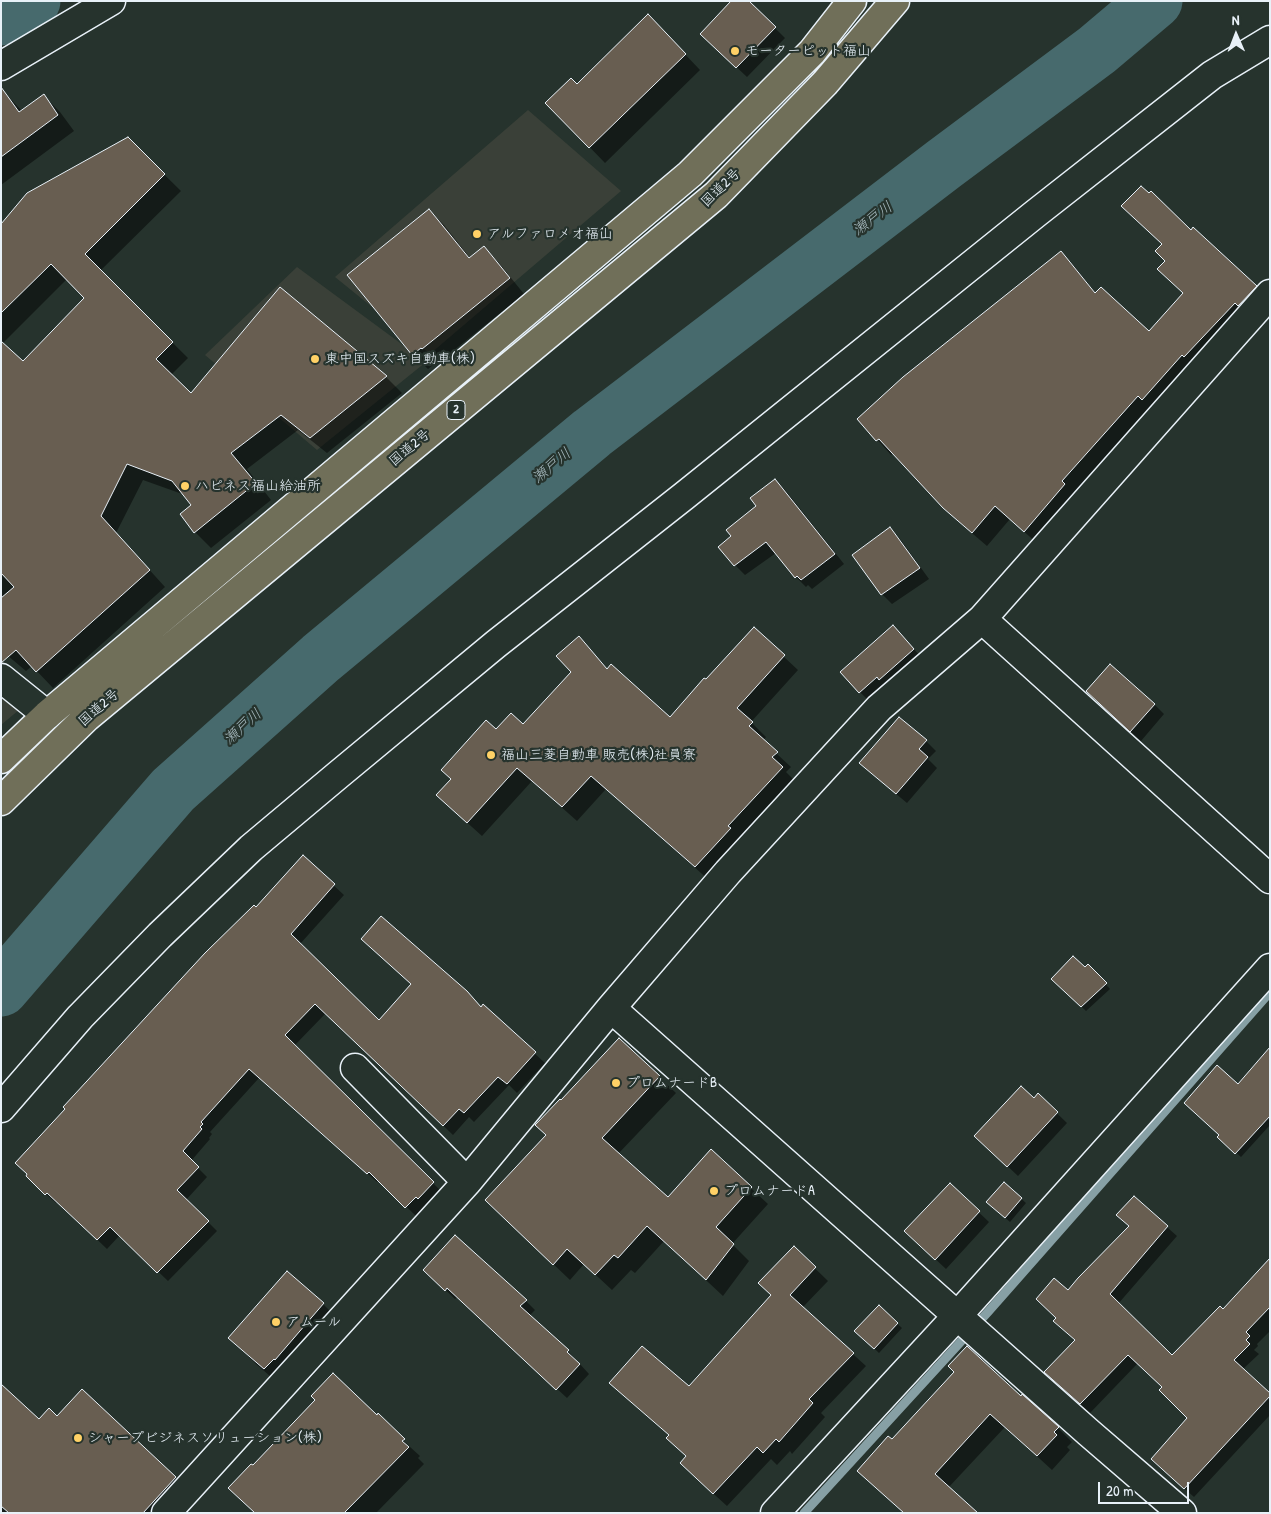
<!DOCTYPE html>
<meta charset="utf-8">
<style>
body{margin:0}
#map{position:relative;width:1271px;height:1514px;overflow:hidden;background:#26332d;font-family:"Patrick Hand",sans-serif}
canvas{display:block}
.frame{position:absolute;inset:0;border:2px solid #e8f1f8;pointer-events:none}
.north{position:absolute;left:1211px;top:10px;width:50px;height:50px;-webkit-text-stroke:4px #26332d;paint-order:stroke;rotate:359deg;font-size:14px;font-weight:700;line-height:20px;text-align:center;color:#e8f1f8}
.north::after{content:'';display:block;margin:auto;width:18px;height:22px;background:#e8f1f8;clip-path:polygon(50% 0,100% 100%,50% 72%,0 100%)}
.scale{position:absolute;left:1098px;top:1482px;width:91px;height:22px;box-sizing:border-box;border:2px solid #e8f1f8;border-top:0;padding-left:6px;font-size:15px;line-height:18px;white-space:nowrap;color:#e8f1f8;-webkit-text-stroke:4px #26332d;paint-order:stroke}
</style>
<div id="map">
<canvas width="1271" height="1514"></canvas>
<div class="frame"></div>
<div class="north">N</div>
<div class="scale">20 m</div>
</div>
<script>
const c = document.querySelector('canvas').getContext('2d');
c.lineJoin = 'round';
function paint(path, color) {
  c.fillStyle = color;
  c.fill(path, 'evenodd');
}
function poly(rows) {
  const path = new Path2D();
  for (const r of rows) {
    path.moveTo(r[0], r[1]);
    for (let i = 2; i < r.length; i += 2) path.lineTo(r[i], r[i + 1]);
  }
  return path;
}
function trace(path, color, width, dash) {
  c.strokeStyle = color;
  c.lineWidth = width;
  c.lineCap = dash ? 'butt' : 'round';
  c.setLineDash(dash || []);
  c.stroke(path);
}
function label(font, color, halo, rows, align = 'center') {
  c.font = font + ' "Patrick Hand","Klee One",sans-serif';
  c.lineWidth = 4.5;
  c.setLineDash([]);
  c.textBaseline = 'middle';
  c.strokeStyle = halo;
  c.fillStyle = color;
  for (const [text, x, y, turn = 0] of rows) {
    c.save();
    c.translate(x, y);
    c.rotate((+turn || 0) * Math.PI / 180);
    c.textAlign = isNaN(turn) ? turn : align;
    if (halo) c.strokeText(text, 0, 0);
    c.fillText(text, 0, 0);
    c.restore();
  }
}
const built = poly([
 [528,110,621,191,430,354,335,277],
 [297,267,426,362,317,450,205,355],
 [1,669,38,694,1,725]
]);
const shadow = poly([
 [775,28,785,38,747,77,712,44],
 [663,31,700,70,605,163,547,103],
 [3,91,22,111,44,96,60,112,74,131,1,185,1,92],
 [128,139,181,191,100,271,188,358,171,375,191,395,386,377,402,393,327,453,298,430,247,469,271,500,211,548,195,532,182,515,193,505,185,495,143,480,116,533,165,587,53,688,32,666,26,671,1,650,1,224],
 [67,279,86,298,23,362,2,344],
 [429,210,444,225,470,258,484,248,499,263,524,294,438,363,437,362,428,369,413,354,349,275],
 [1191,232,1252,283,1267,298,1039,545,1010,519,987,546,959,522,894,453,891,455,859,419,1060,253,1075,267,1096,294,1149,333,1184,293],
 [775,480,785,490,844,564,812,589,808,585,806,587,796,577,776,553,745,575,735,565,733,537,758,506],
 [890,529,900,539,929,579,892,604,882,594,854,555],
 [893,627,924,660,870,702,860,692],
 [754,629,798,670,751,722,766,737,763,741,791,767,786,772,796,782,710,881,606,789,577,821,532,781,482,836,452,809,496,731,523,725,572,672,579,638,608,670,670,719],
 [1097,701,1154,704,1164,714,1141,741],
 [926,741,936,751,928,759,937,768,907,803,871,773],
 [303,857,344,895,300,944,379,1021,481,1008,483,1006,545,1063,517,1093,509,1085,474,1122,469,1117,453,1135,326,1013,294,1046,443,1193,428,1207,426,1205,416,1216,379,1180,377,1182,259,1078,210,1132,212,1134,209,1138,210,1139,191,1161,207,1177,186,1200,217,1231,168,1281,120,1235,107,1249,57,1201,56,1203,37,1186,256,909],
 [1088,965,1110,989,1086,1011,1053,979,1085,968],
 [620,1040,676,1093,618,1154,668,1199,711,1151,768,1204,732,1244,749,1261,723,1296,664,1241,635,1273,631,1270,612,1290,584,1264,570,1280,503,1216,547,1136,561,1102],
 [1270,1061,1270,1125,1241,1157,1219,1137,1238,1086],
 [1038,1095,1067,1123,1018,1176,986,1146],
 [1005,1184,1026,1203,1010,1222,993,1207],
 [950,1185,989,1222,946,1269,916,1241],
 [1134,1198,1177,1236,1118,1304,1172,1356,1223,1311,1270,1260,1270,1331,1257,1344,1258,1346,1254,1350,1259,1354,1242,1370,1270,1394,1270,1415,1194,1497,1161,1468,1189,1418,1163,1387,1138,1363,1090,1413,1055,1381,1076,1341,1068,1292,1130,1227],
 [794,1248,828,1281,802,1308,866,1366,821,1413,825,1417,792,1454,790,1451,777,1465,771,1459,727,1506,694,1476,687,1457,670,1436,611,1383,689,1388,772,1295],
 [434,1279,526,1301,535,1310,529,1316,568,1351,589,1374,567,1398,458,1297,455,1299],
 [323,1304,350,1331,338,1343,340,1345,303,1386,301,1384,292,1395,256,1364,230,1338],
 [879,1307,902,1328,879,1353,856,1331],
 [1,1386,39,1421,57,1418,176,1478,191,1493,172,1513,1,1513],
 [1021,1397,1058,1428,1072,1442,1067,1447,1070,1450,1052,1470,1005,1427,948,1488,904,1513,858,1471,892,1441],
 [377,1417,420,1456,418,1458,424,1464,376,1513,255,1513,253,1467]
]);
const stream = poly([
 [804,1513,988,1312,1270,992]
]);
const river = poly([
 [1,18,33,1],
 [1,989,173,790,321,658,592,433,944,164,1097,50,1155,1]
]);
const building = poly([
 [731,1,749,1,776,27,736,68,700,34,731,1],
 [648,14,686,54,589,148,545,103,571,78,577,84,648,14],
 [1,87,19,112,44,94,58,115,1,157,1,87],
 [128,137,165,174,85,254,173,342,156,359,191,393,280,287,387,376,310,438,281,415,231,453,256,483,194,533,180,514,191,505,172,481,127,464,101,516,150,570,36,672,16,650,1,663,1,598,14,587,1,573,1,341,23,361,84,298,51,264,1,313,1,224,27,193,128,137],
 [1141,186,1149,193,1151,191,1191,230,1193,227,1257,286,1238,306,1235,303,1184,357,1182,355,1142,400,1138,396,1062,481,1065,484,1024,532,995,506,972,533,943,508,879,439,876,441,857,419,903,377,1061,251,1095,293,1101,287,1149,331,1183,293,1157,269,1165,261,1155,251,1162,244,1121,206,1141,186],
 [429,209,469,258,484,246,510,278,422,349,421,348,412,355,347,275,429,209],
 [775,479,835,554,801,580,797,576,795,578,766,542,734,566,718,547,731,536,726,530,756,506,750,498,775,479],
 [890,527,920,568,881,595,852,555,890,527],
 [893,625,914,649,879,680,877,677,859,693,840,672,893,625],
 [754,627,785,655,737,708,753,722,749,726,778,752,772,757,783,767,728,826,731,828,695,867,591,776,562,807,517,768,467,823,436,795,451,779,441,770,486,720,496,729,511,713,523,724,571,672,556,656,579,636,607,669,611,664,670,717,704,678,706,679,754,627],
 [1110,664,1155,704,1130,732,1086,691,1110,664],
 [899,717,927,740,919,749,928,757,896,794,859,763,899,717],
 [303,855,335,884,291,934,379,1020,411,984,361,939,381,916,467,991,481,1007,483,1004,536,1052,507,1084,498,1077,464,1113,459,1109,443,1126,315,1004,285,1035,434,1182,418,1199,416,1197,405,1208,369,1172,367,1174,249,1069,201,1122,203,1124,200,1127,202,1129,183,1151,199,1167,177,1190,209,1221,157,1273,110,1227,97,1240,47,1193,45,1195,26,1176,27,1174,15,1163,65,1109,63,1107,205,953,254,905,256,907,303,855],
 [1073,956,1085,967,1088,964,1107,983,1081,1007,1051,979,1073,956],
 [619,1038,660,1076,602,1138,668,1197,711,1149,752,1187,716,1227,734,1244,706,1280,647,1226,618,1258,614,1255,595,1275,567,1249,553,1265,485,1200,546,1135,535,1125,560,1099,561,1100,619,1038],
 [1270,1047,1270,1116,1235,1154,1217,1137,1219,1135,1184,1103,1217,1065,1238,1084,1270,1047],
 [1021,1086,1034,1098,1038,1093,1058,1112,1007,1167,974,1136,1021,1086],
 [1004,1182,1022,1198,1005,1218,986,1202,1004,1182],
 [950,1183,980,1211,935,1260,904,1231,950,1183],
 [1134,1196,1168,1226,1110,1294,1172,1355,1220,1306,1223,1309,1270,1258,1270,1307,1246,1332,1250,1336,1246,1340,1250,1344,1234,1360,1270,1393,1270,1396,1184,1489,1151,1459,1187,1418,1159,1390,1162,1387,1128,1355,1080,1404,1044,1372,1075,1340,1053,1321,1056,1318,1036,1299,1054,1278,1068,1290,1078,1278,1129,1226,1116,1215,1134,1196],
 [455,1235,527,1300,520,1306,569,1350,567,1352,580,1364,556,1390,447,1288,445,1291,423,1270,455,1235],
 [794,1246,816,1267,790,1295,854,1353,809,1399,813,1403,779,1442,776,1439,763,1453,757,1447,713,1494,680,1463,686,1456,666,1438,669,1435,609,1383,642,1346,689,1386,771,1295,758,1283,794,1246],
 [287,1271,324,1303,275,1360,274,1359,264,1369,228,1338,287,1271],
 [879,1305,898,1323,874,1349,854,1331,879,1305],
 [967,1346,1021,1396,1022,1394,1059,1427,1054,1432,1057,1435,1037,1456,990,1414,935,1474,978,1513,904,1513,857,1471,888,1436,892,1439,954,1372,948,1366,967,1346],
 [333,1373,377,1415,378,1413,405,1439,402,1441,409,1447,344,1513,255,1513,228,1488,251,1464,253,1465,315,1400,311,1396,333,1373],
 [1,1384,39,1419,49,1408,57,1416,82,1389,176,1477,143,1513,9,1513,1,1506,1,1384]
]);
const street = poly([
 [1,66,111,1],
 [982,619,1270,879],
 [1,678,47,715],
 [611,1008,1088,1432,1182,1513],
 [355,1068,467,1182],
 [1,1108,80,1017,160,935,251,848,338,775,496,644,684,496,1035,214,1212,75,1270,40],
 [166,1513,467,1182,611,1008,728,872,879,708,982,619,1270,294],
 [775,1513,958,1315,1270,968]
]);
const highway = poly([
 [1,759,47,715,690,174,812,52,852,1],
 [1,801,87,717,716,195,825,83,895,1]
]);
const markers = [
 [735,51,5,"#ffd166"],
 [477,234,5,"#ffd166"],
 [315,359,5,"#ffd166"],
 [185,486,5,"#ffd166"],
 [491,755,5,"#ffd166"],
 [616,1083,5,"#ffd166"],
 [714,1191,5,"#ffd166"],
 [276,1322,5,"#ffd166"],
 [78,1438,5,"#ffd166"]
];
const shields = [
 [456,410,18]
];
const shieldNames = [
 ["2",456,410]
];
const poiNames = [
 ["モーターピット福山",745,51],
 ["アルファロメオ福山",487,234],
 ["東中国スズキ自動車(株)",325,359],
 ["ハピネス福山給油所",195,486],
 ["福山三菱自動車 販売(株)社員寮",501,755],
 ["プロムナードB",626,1083],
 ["プロムナードA",724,1191],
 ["アムール",286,1322],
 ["シャープビジネスソリューション(株)",88,1438]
];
const streetNames = [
 ["国道2号",721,188,-44],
 ["国道2号",410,448,-40],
 ["国道2号",99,708,-41]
];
const waterNames = [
 ["瀬戸川",873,219,-37],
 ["瀬戸川",552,466,-40],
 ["瀬戸川",243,727,-42]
];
paint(built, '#3a4038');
paint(shadow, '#0007');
trace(stream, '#87a0a5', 9);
trace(river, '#476a6d', 55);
paint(building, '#685e51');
trace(building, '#e8f1f8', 1);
trace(street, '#e8f1f8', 31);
trace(highway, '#e8f1f8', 31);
trace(street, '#26332d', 28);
trace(highway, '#706f59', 28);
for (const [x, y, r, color] of markers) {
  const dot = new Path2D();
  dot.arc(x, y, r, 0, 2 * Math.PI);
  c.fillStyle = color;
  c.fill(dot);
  trace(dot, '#26332d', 2);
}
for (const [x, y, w] of shields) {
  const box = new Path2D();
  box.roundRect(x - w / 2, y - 9.5, w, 19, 4);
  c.fillStyle = '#26332d';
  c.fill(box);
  trace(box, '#e8f1f8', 1);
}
label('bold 12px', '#e8f1f8', null, shieldNames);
label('14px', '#e8f1f8', '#26332d', poiNames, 'left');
label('14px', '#e8f1f8', '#26332d', streetNames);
label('italic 15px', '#a8bbc0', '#26332d', waterNames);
</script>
